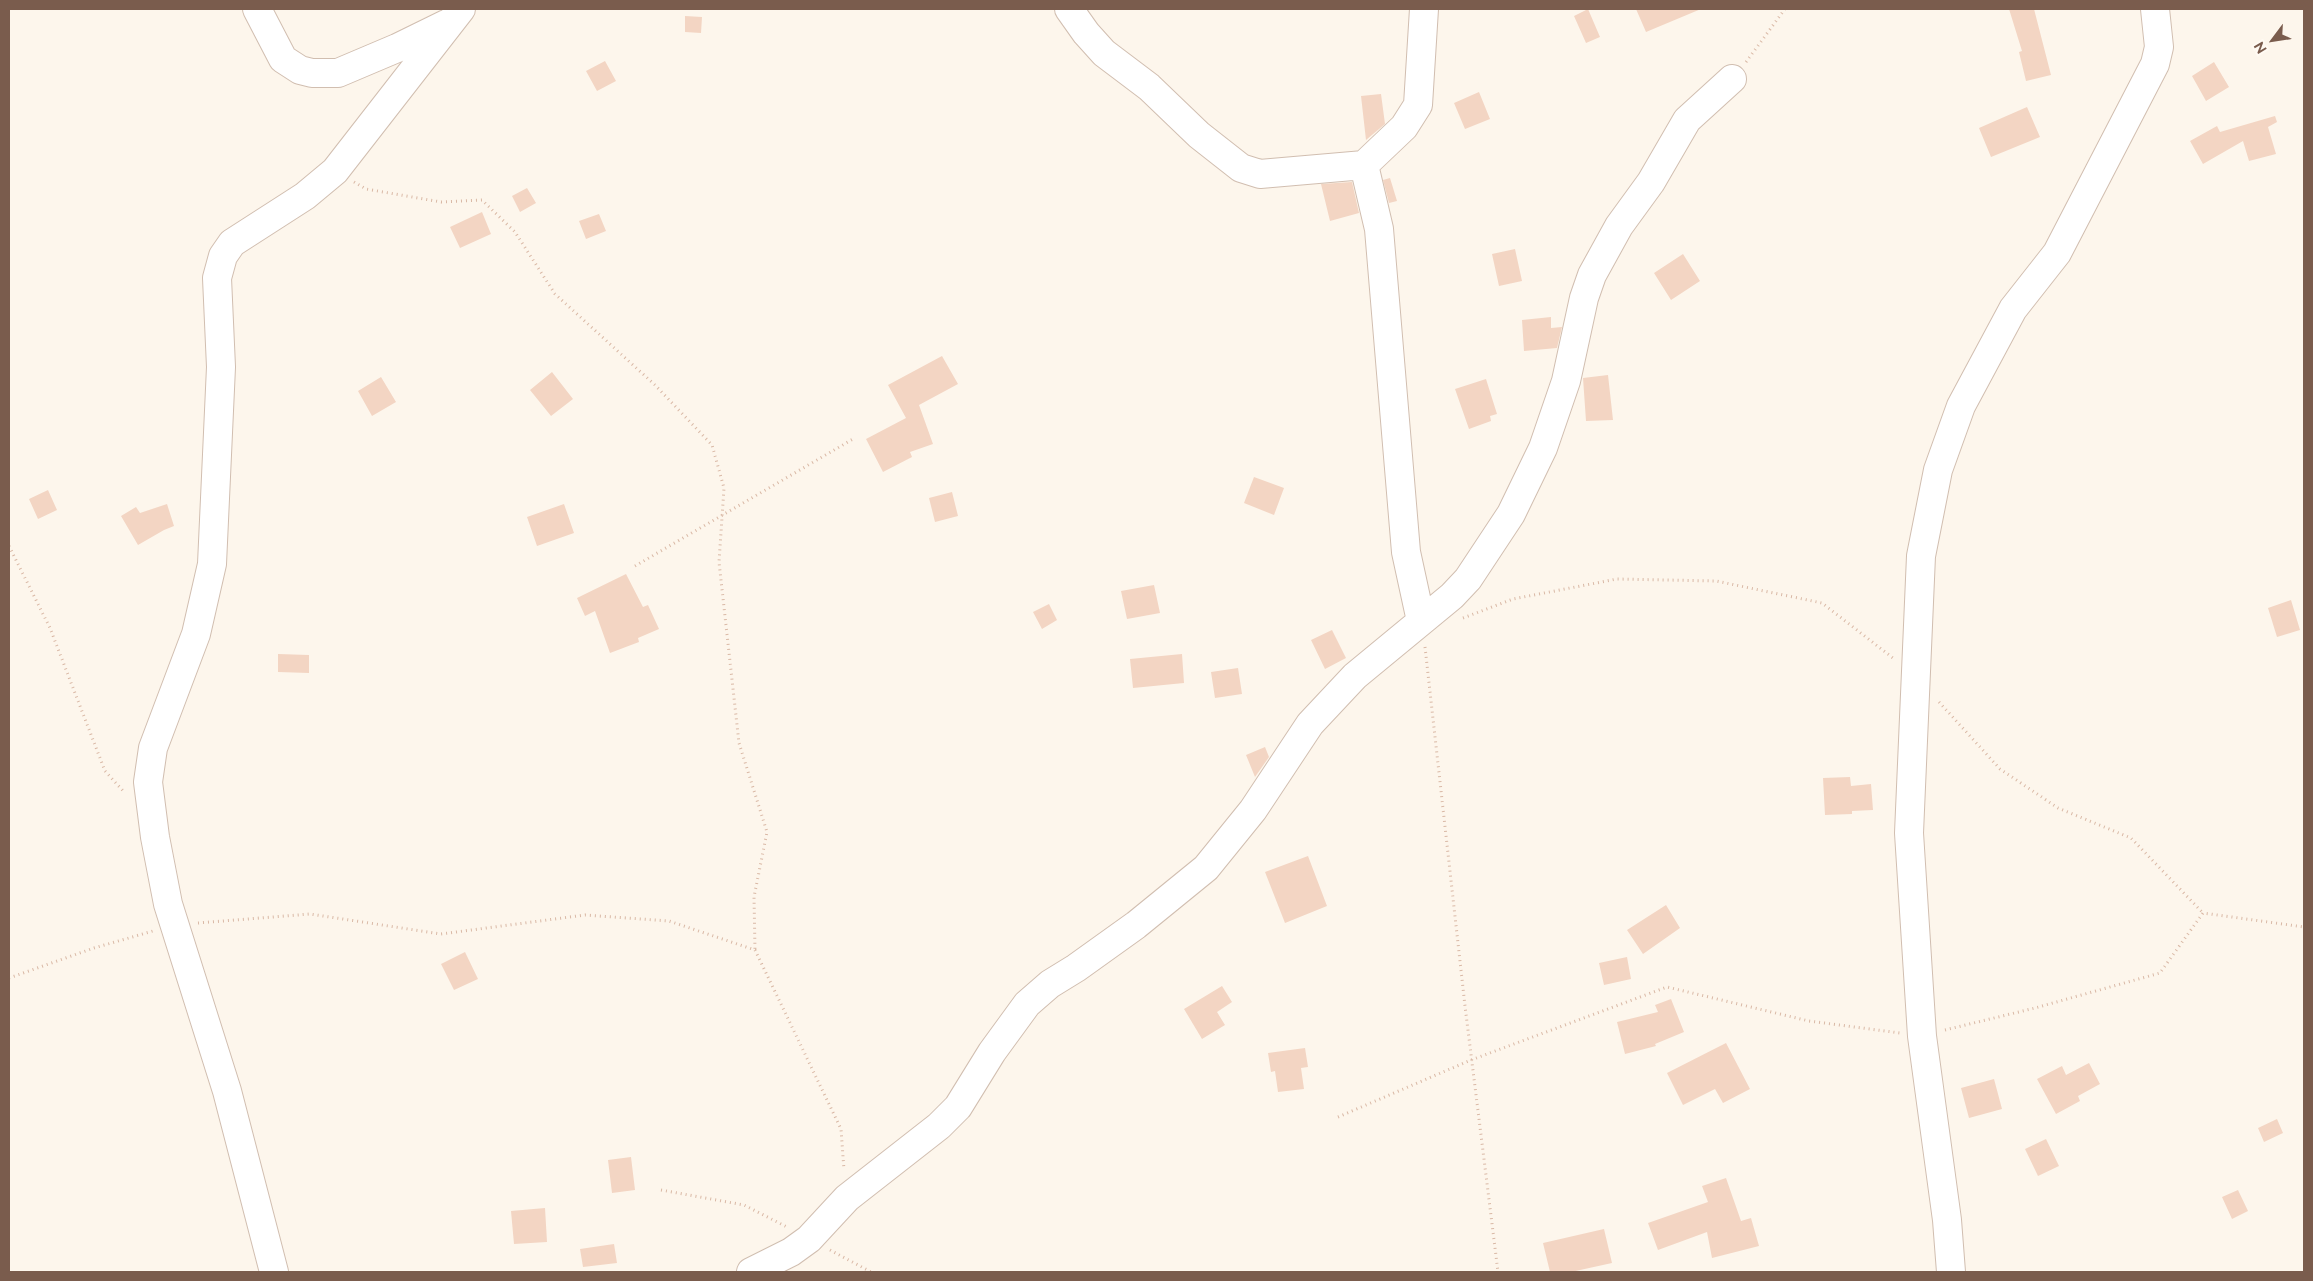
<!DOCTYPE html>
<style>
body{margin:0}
#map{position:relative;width:2313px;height:1281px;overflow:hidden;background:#fdf6ec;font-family:Raleway,sans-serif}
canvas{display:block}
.frame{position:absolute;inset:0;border:10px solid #7a5c4d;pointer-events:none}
.north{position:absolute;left:2248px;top:15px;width:50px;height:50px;-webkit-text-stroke:4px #fffaf3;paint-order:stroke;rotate:239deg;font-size:14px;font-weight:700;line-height:20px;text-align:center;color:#7a5c4d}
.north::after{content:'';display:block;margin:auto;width:18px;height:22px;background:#7a5c4d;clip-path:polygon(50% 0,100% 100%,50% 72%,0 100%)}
</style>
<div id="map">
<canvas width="2313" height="1281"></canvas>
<div class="frame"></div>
<div class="north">N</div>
</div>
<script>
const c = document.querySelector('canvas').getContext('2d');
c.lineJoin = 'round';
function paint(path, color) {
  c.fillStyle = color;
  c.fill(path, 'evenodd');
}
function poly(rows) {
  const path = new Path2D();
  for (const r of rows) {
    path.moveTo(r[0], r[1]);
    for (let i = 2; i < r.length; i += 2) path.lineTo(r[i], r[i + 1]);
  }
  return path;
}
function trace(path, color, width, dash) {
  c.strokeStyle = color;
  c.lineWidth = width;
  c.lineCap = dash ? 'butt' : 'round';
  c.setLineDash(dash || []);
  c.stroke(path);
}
const building = poly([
 [1588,9,1600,37,1586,43,1574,16],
 [1636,9,1701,9,1646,32],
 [2009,9,2034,9,2051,75,2026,81,2019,52,2022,51],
 [685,16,702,17,701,33,685,32],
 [605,61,616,81,597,91,586,71],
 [2214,62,2229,87,2206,101,2192,76],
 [1479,92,1490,119,1465,129,1454,103],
 [1381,94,1385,124,1366,140,1361,96],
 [2027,107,2040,137,1991,157,1979,128],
 [2275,116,2277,122,2268,127,2276,154,2249,161,2243,141,2203,164,2190,141,2217,126,2220,132],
 [1390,178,1397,201,1389,203,1383,180],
 [1352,182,1359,213,1330,221,1321,184],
 [527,188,536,203,520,212,512,196],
 [482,212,491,234,460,248,450,227],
 [599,214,606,231,586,239,579,221],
 [1515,249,1522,281,1499,286,1492,254],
 [1683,254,1700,281,1671,300,1654,273],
 [1551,317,1551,328,1562,327,1557,348,1524,351,1522,320],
 [942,356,958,384,919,405,933,444,910,452,912,457,883,472,866,439,906,418,888,385],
 [552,372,573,399,551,416,530,390],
 [1608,375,1613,420,1586,421,1583,378],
 [381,377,396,402,372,416,358,391],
 [1486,379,1497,414,1490,416,1491,421,1469,429,1455,389],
 [1254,477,1284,488,1274,515,1244,503],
 [48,490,57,510,38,519,29,499],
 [952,492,958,516,935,522,929,498],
 [167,504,174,526,164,530,138,545,121,516,136,507,140,513],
 [564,504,574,533,537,546,527,517],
 [626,574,643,607,648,605,659,629,638,638,639,642,610,653,595,611,585,616,577,598],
 [1154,585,1160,613,1127,619,1121,591],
 [2291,600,2300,630,2277,637,2268,608],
 [1049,604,1057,620,1042,629,1033,612],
 [1332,630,1346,658,1325,669,1311,640],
 [278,654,309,655,309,673,278,672],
 [1182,654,1184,683,1133,688,1130,659],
 [1238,668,1242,694,1215,698,1211,672],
 [1265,747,1269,757,1255,777,1246,755],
 [1850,777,1851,786,1871,784,1873,810,1852,811,1852,814,1825,815,1823,778],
 [1308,856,1327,906,1285,923,1265,872],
 [1666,905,1680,928,1643,954,1627,930],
 [465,952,478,979,454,990,441,964],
 [1627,957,1631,979,1604,985,1599,963],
 [1222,986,1232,1002,1217,1012,1225,1025,1202,1039,1184,1009],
 [1671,999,1684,1032,1655,1044,1656,1046,1625,1054,1617,1022,1658,1012,1655,1005],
 [1726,1043,1750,1089,1723,1103,1715,1089,1683,1105,1667,1073],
 [1305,1048,1308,1067,1301,1068,1304,1089,1278,1092,1275,1071,1271,1072,1268,1053],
 [2089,1063,2100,1084,2078,1096,2080,1101,2056,1114,2037,1079,2062,1066,2066,1075],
 [1994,1079,2002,1109,1969,1118,1961,1088],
 [2277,1119,2283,1133,2264,1142,2258,1128],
 [2046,1139,2059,1166,2038,1176,2025,1149],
 [631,1157,635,1190,612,1193,608,1160],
 [1726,1178,1741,1221,1751,1218,1759,1246,1712,1258,1707,1232,1658,1250,1648,1223,1708,1202,1702,1186],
 [2238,1190,2248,1211,2232,1219,2222,1197],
 [545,1208,547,1242,514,1244,511,1211],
 [1604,1229,1612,1263,1571,1272,1550,1272,1543,1243],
 [614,1244,617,1263,583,1267,580,1249]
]);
const path = poly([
 [1746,62,1785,9],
 [354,182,366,189,441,202,482,200,515,232,555,294,655,385,712,445,724,488,719,562,739,743,767,832,754,897,755,950],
 [9,546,50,628,105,771,125,793],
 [635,566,853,439],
 [1463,618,1513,599,1617,579,1716,581,1822,603,1893,658],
 [1425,647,1465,1006,1498,1272],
 [1939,702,2000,769,2058,808,2131,838,2203,913],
 [198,923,310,914,441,934,585,915,669,921,755,950,841,1129,844,1170],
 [9,978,94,948,153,931],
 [1945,1030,2035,1008,2160,973,2203,913,2304,927],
 [1338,1117,1471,1060,1667,987,1809,1021,1900,1033],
 [661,1190,744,1205,787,1227],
 [830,1250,871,1272]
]);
const minor = poly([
 [257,9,283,59,300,70,312,73,338,73,397,48,446,24],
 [1069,9,1086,33,1104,53,1149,87,1199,135,1241,168,1260,174,1364,165],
 [1421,621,1406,552,1379,229,1364,165,1404,127,1418,105,1424,9],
 [274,1272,227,1091,168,904,155,837,148,782,153,748,196,634,212,564,221,367,217,278,223,256,232,243,305,196,335,171,461,9],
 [751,1272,791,1252,809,1239,847,1198,939,1126,958,1107,992,1052,1027,1004,1050,984,1076,968,1136,925,1206,868,1253,810,1310,724,1355,676,1452,596,1468,579,1511,514,1543,448,1566,381,1584,298,1592,275,1619,226,1651,182,1687,120,1732,79],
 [1951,1272,1947,1220,1922,1036,1909,833,1921,556,1938,470,1961,406,2013,309,2057,253,2155,64,2159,47,2155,9]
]);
paint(building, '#f3d5c3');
trace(minor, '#d1beb0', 30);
trace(path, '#d9b8a5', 3, [1, 4]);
trace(minor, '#fff', 28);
</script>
